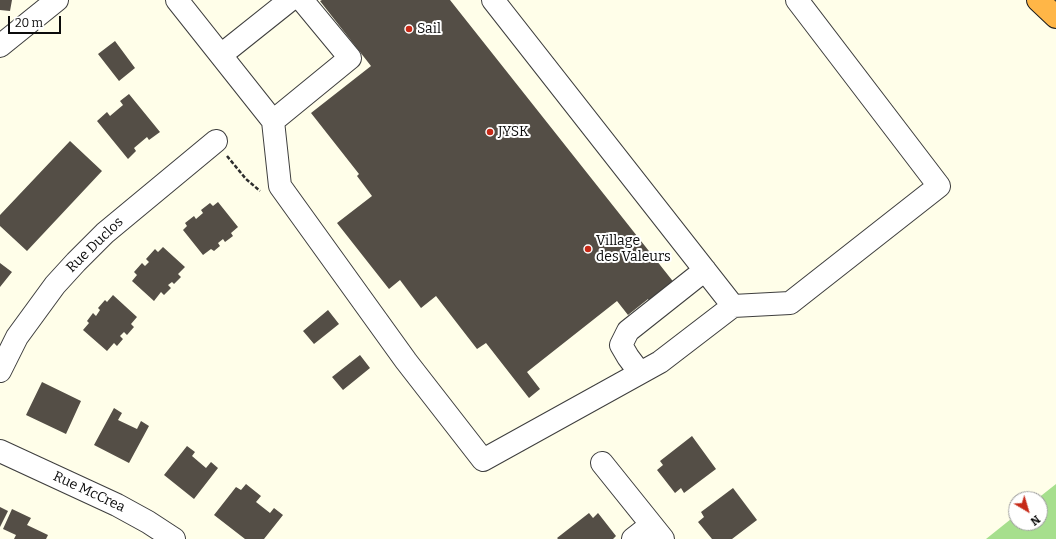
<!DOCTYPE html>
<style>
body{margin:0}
#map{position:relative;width:1056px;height:539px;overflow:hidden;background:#fffee9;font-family:Bitter,serif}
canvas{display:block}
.north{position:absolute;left:1008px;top:491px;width:40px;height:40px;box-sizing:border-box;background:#fff;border:1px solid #9d9d9d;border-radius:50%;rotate:142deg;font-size:11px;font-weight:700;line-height:16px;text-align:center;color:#0b0b0b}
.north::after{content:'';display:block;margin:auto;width:14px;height:18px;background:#c62917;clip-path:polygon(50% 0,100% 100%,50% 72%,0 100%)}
.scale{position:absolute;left:8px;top:16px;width:53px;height:18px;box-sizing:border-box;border:2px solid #0b0b0b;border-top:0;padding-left:5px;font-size:12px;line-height:14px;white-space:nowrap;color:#0b0b0b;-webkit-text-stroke:3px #fff;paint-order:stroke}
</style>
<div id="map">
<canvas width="1056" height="539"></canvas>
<div class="north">N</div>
<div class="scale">20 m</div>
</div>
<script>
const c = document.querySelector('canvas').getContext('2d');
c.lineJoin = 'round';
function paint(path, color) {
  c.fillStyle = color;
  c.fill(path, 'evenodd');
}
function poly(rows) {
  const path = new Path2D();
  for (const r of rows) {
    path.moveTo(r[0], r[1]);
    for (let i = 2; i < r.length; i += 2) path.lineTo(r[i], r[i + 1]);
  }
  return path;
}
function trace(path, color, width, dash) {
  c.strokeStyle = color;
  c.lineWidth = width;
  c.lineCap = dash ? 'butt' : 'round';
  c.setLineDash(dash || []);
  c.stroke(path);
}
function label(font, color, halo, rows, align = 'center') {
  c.font = font + ' Bitter,serif';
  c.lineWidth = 4;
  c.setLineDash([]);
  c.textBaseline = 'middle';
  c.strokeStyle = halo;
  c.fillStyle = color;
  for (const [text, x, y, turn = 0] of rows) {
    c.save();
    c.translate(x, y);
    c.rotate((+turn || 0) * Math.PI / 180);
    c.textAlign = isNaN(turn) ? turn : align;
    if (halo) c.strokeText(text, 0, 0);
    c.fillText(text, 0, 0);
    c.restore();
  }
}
const forest = poly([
 [1056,484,1056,539,986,539,1016,515,1016,523,1040,523,1040,499,1037,499]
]);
const building = poly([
 [0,0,12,0,10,11,0,10],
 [322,0,450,0,683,294,658,313,648,299,628,315,617,301,527,372,540,389,529,398,486,343,477,349,436,296,421,308,400,280,389,289,337,223,372,196,357,176,359,174,311,113,371,66,320,1],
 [115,41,135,68,119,81,98,54],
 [129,94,160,132,149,140,147,137,134,148,136,151,128,159,97,121,107,112,110,116,123,105,120,101],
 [70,141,102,171,27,251,0,226,0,215],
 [218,202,238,227,231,233,233,236,225,242,223,239,218,243,220,246,214,251,211,249,203,255,183,230,187,226,185,223,194,216,196,219,203,213,201,210,210,203,213,206],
 [163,247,185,267,178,274,181,277,174,284,172,282,168,285,171,288,164,295,161,292,154,301,132,281,137,275,134,272,142,263,145,266,149,262,146,259,155,249,158,252],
 [0,263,12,272,0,287],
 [113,295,137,317,131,324,134,327,127,335,124,332,120,336,123,339,117,346,114,343,107,351,83,330,89,323,87,321,93,313,96,316,100,310,98,308,105,300,107,302],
 [328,310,339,324,314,344,303,331],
 [360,355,370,368,343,390,332,377],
 [42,382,81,401,66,434,26,415],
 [114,408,122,413,118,420,137,429,141,421,149,426,129,463,94,445],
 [692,436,716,469,684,493,681,488,675,493,657,470,663,465,660,461],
 [187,446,195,452,192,456,206,468,211,462,218,468,194,499,164,475],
 [246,484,261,496,256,502,270,513,274,508,283,515,264,539,245,539,214,515,236,487,241,490],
 [733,488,757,520,732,539,712,539,698,522,704,517,701,512],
 [0,507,8,511,0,527],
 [12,509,31,518,27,525,48,535,46,539,14,539,16,535,3,529],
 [589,513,593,518,598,513,616,536,613,539,558,539,557,538]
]);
const path = poly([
 [227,156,246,179,260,191]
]);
const minor = poly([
 [177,0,273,121,280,186,406,361,483,460,660,362,733,306],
 [493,0,733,306,790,303,939,186,797,0],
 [0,46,57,0],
 [221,55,290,0],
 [273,121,350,58,302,0],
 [0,371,17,337,55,285,76,262,105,233,216,141],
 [640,373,628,357,621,345,628,331,705,270],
 [0,451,117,505,148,522,174,539],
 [602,463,663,539],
 [633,539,651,525]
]);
const highway = poly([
 [1038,0,1056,17]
]);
const markers = [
 [409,29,4,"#c62917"],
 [490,132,4,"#c62917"],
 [588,249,4,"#c62917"]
];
const poiNames = [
 ["Sail",417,29],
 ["JYSK",498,132],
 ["Village",596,241],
 ["des Valeurs",596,257]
];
const streetNames = [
 ["Rue Duclos",95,245,-44],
 ["Rue McCrea",89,492,25]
];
paint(forest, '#a6df8d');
paint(building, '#544e46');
trace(minor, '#3e3e3e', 24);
trace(highway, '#1c1c1c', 24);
trace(path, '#2d2d2d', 2.5, [4, 2]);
trace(minor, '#fff', 22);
trace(highway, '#ffb647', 22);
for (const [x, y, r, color] of markers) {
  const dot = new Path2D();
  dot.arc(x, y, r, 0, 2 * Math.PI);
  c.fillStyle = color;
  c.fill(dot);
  trace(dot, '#fff', 1.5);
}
label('14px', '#0b0b0b', '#fff', poiNames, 'left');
label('14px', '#0b0b0b', '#fff', streetNames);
</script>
